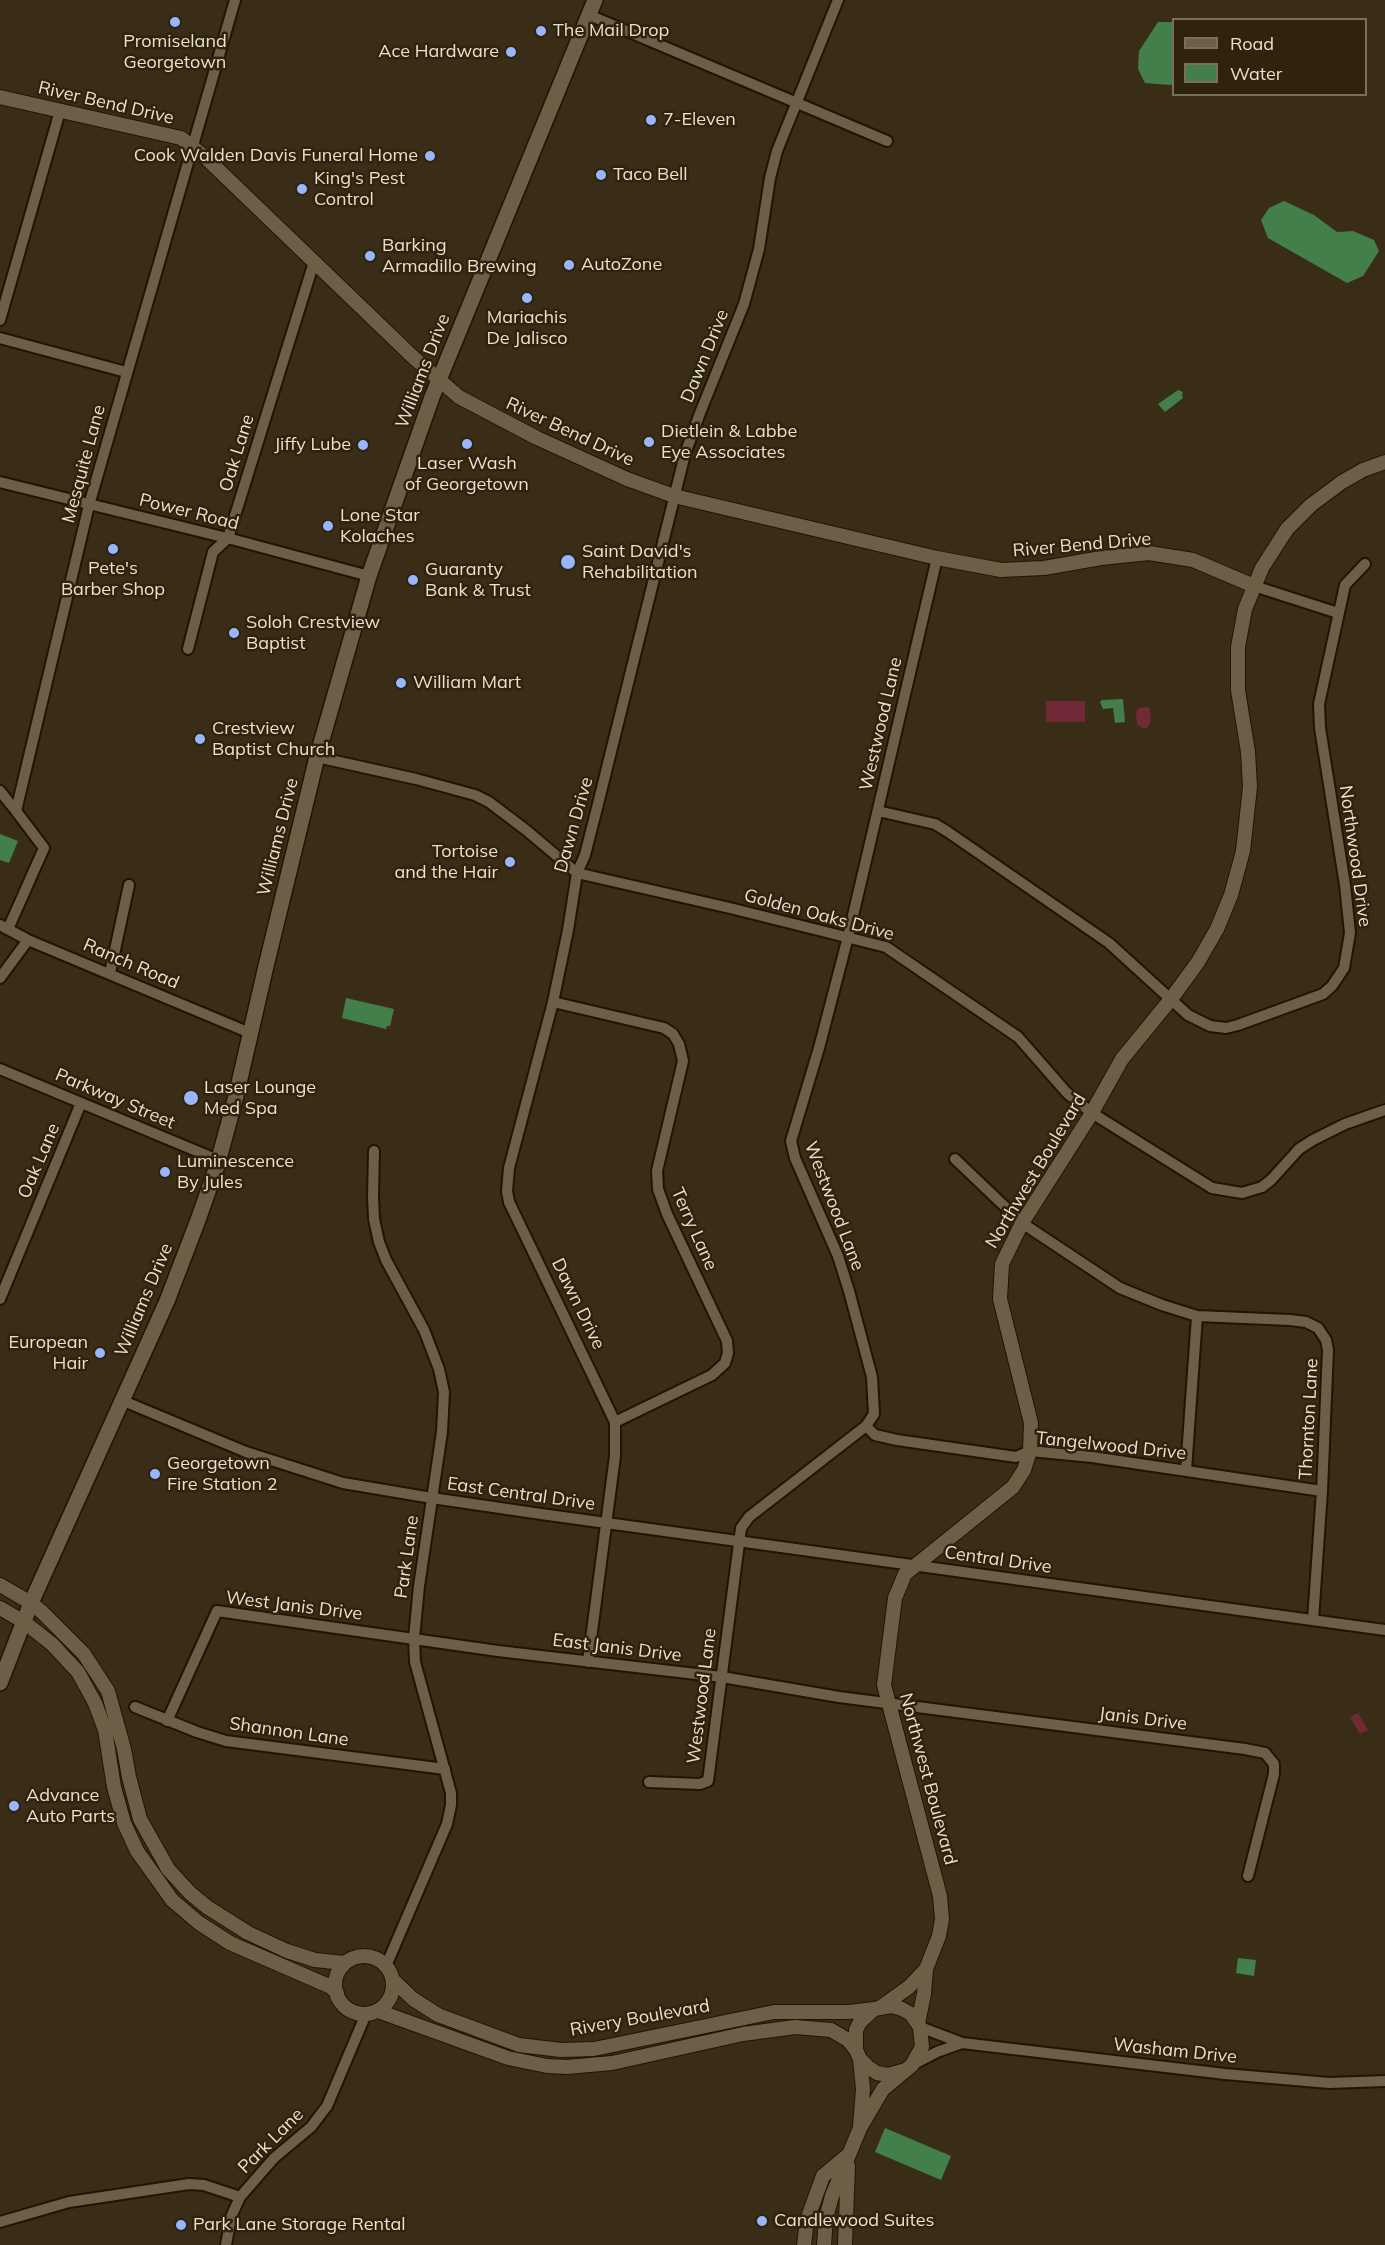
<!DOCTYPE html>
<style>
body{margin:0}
#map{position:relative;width:1385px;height:2245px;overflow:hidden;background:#3a2d17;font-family:Mulish,sans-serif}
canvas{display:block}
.legend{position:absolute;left:1172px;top:18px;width:195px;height:78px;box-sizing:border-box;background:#30230e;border:2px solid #7a6e5c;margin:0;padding:8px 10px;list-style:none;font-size:18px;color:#e8dfd2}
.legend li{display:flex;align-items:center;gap:12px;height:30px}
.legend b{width:30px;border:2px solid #7a6e5c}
</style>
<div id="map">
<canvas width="1385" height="2245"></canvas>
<ul class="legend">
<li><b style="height:8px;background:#6c5e47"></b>Road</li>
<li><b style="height:16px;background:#437f4a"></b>Water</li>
</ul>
</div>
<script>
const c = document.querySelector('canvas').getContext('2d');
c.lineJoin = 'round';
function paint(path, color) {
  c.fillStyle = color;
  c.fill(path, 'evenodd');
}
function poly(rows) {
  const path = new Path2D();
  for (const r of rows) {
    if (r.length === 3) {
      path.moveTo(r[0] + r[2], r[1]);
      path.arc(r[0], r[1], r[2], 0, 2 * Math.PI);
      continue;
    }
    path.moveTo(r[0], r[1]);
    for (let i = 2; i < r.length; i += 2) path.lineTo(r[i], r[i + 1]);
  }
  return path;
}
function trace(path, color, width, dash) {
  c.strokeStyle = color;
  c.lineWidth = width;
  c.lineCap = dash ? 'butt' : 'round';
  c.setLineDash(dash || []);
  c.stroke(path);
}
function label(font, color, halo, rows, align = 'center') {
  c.font = font + ' Mulish,sans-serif';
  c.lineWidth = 5;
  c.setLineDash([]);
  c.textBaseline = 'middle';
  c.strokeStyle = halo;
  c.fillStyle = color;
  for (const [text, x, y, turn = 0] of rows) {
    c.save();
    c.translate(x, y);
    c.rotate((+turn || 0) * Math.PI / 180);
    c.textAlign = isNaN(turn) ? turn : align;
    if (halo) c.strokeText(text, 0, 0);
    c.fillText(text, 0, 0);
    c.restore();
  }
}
const green = poly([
 [1046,701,1085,701,1085,722,1046,722],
 [1148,707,1150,709,1151,721,1147,728,1142,728,1137,724,1136,712,1139,708],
 [1358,1713,1368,1730,1360,1734,1350,1717]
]);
const water = poly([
 [1158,22,1173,22,1174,84,1170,85,1145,83,1138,69,1139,51],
 [1284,201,1314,215,1337,232,1353,231,1374,240,1379,251,1363,276,1347,283,1268,238,1261,220,1269,208],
 [1178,390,1183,392,1182,395,1183,398,1165,412,1158,404],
 [1123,699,1125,722,1115,723,1113,708,1103,709,1100,702,1102,700],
 [0,834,18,841,9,863,0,860],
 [346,998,394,1009,390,1026,387,1026,386,1029,342,1018],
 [1238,1958,1256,1960,1254,1976,1236,1973],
 [885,2128,951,2156,941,2180,875,2152]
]);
const minor = poly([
 [589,15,887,141],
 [0,320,60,111],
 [0,338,126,372],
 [0,482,235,540,369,576],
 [1254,586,1338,613],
 [188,649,213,552,228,538,314,262],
 [317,757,416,779,475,795,489,802,526,830,577,873,734,909,886,947,1018,1037,1067,1093,1092,1113,1212,1188,1242,1193,1262,1187,1271,1180,1299,1149,1313,1140,1345,1124,1385,1110],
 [0,791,16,811],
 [878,811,935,824,948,832,1109,943,1188,1015,1210,1026,1226,1028,1238,1025,1323,994,1332,986,1344,968,1350,933,1345,885,1320,728,1319,704,1345,585,1365,564],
 [0,925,28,940,250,1033],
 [8,929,44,848,16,811,89,505,235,0],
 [110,973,129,885],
 [0,978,28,940],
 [553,1002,664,1028,673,1034,679,1044,683,1061,657,1171,658,1189,667,1214,727,1341,728,1353,725,1363,712,1375,615,1422],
 [0,1069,218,1160],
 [374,1151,373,1196,374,1219,379,1242,386,1260,424,1330,439,1369,444,1392,442,1432,419,1586,414,1638,415,1662,451,1793,451,1805,447,1824,386,1966],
 [955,1159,1022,1223,1120,1288,1162,1305,1197,1316,1290,1320,1306,1322,1318,1328,1326,1340,1328,1350,1322,1491,1313,1620],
 [0,1299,81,1103],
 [121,1400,246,1452,343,1483,432,1498,541,1514,1385,1630],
 [866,1426,875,1435,897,1440,1016,1457,1030,1451,1092,1457,1322,1491],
 [1186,1470,1197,1316],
 [588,1662,615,1456,615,1422,509,1202,507,1191,509,1168,553,1002,568,930,577,873,585,855,598,804,685,454,700,413,744,304,759,249,770,178,777,151,838,0],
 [135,1707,197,1732,226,1741,445,1769],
 [167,1721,217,1611,498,1651,722,1677,839,1697,1245,1749,1265,1753,1274,1764,1274,1774,1248,1876],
 [649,1782,700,1784,708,1781,741,1528,749,1517,866,1426,874,1414,872,1377,849,1291,838,1256,795,1158,791,1141,819,1048,848,937,937,558],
 [920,2027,962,2043,1225,2074,1329,2083,1385,2081],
 [912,2065,937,2052,962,2043],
 [0,2222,69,2202,189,2184,204,2185,240,2197],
 [226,2245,231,2217,240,2197,274,2158,311,2127,327,2106,366,2014]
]);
const tertiary = poly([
 [0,97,181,138,205,157,414,358,459,397,537,438,627,479,674,496,937,558,1001,570,1044,568,1101,558,1149,553,1193,560,1254,586],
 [0,1585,31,1603,42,1612,84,1654,108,1691,124,1749,129,1777,140,1819,168,1869,190,1893,207,1907,248,1933,287,1951,315,1960,344,1963],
 [0,1608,24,1622,52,1644,78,1672,95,1703,105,1730,114,1787,124,1823,137,1851,172,1900,199,1923,230,1943,331,1987,337,1993],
 [364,1985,29],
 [393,1980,413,1999,438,2015,519,2045,561,2050,594,2049,774,2012,849,2012,874,2009],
 [881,2007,909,1987,926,1969,939,1936,942,1919,940,1896,884,1685,895,1598,905,1574,1013,1487,1024,1470,1030,1451,1031,1423,1000,1299,1002,1264,1022,1223,1090,1116,1122,1059,1171,999,1198,962,1217,929,1231,895,1243,851,1250,787,1248,752,1238,690,1238,647,1245,609,1262,568,1287,529,1311,505,1342,482,1363,470,1385,462],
 [378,2011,508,2058,547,2066,567,2067,612,2063,743,2034,795,2027,831,2030,848,2040,856,2050],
 [918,2023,924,1994,926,1969],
 [860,2126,863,2089,860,2059],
 [804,2245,807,2220,823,2176,847,2156],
 [824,2245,826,2218,832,2196,860,2128,883,2089,912,2065,922,2047,920,2027,911,2014,902,2009,892,2006,874,2009,860,2022,856,2030,856,2050,860,2059,868,2067,877,2073,888,2075,906,2070],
 [845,2245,848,2166]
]);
const secondary = poly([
 [0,1683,31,1603,167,1301,198,1220,217,1166,236,1096,266,966,317,757,369,576,432,397,595,0]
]);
const markers = [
 [175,22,6,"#99b5fd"],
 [541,31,6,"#99b5fd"],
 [511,52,6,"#99b5fd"],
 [651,120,6,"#99b5fd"],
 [430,156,6,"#99b5fd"],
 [601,175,6,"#99b5fd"],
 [302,189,6,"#99b5fd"],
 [370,256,6,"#99b5fd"],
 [569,265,6,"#99b5fd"],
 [527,298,6,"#99b5fd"],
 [649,442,6,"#99b5fd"],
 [467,444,6,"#99b5fd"],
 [363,445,6,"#99b5fd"],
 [328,526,6,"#99b5fd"],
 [113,549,6,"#99b5fd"],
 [568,562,8,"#99b5fd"],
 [413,580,6,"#99b5fd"],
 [234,633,6,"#99b5fd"],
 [401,683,6,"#99b5fd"],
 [200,739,6,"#99b5fd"],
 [510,862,6,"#99b5fd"],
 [191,1098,8,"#99b5fd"],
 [165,1172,6,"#99b5fd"],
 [100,1353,6,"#99b5fd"],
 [155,1474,6,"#99b5fd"],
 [14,1806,6,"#99b5fd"],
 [762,2221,6,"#99b5fd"],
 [181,2225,6,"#99b5fd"]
];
const poiNames = [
 ["The Mail Drop",553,31],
 ["Promiseland",175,42,"center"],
 ["Georgetown",175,63,"center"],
 ["Ace Hardware",499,52,"right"],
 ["7-Eleven",663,120],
 ["Cook Walden Davis Funeral Home",418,156,"right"],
 ["Taco Bell",613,175],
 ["King's Pest",314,179],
 ["Control",314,200],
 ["Barking",382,246],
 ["Armadillo Brewing",382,267],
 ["AutoZone",581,265],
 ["Mariachis",527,318,"center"],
 ["De Jalisco",527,339,"center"],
 ["Dietlein & Labbe",661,432],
 ["Eye Associates",661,453],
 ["Jiffy Lube",351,445,"right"],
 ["Laser Wash",467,464,"center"],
 ["of Georgetown",467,485,"center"],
 ["Lone Star",340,516],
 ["Kolaches",340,537],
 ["Saint David's",582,552],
 ["Rehabilitation",582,573],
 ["Pete's",113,569,"center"],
 ["Barber Shop",113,590,"center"],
 ["Guaranty",425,570],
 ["Bank & Trust",425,591],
 ["Soloh Crestview",246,623],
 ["Baptist",246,644],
 ["William Mart",413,683],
 ["Crestview",212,729],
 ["Baptist Church",212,750],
 ["Tortoise",498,852,"right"],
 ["and the Hair",498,873,"right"],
 ["Laser Lounge",204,1088],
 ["Med Spa",204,1109],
 ["Luminescence",177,1162],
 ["By Jules",177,1183],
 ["European",88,1343,"right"],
 ["Hair",88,1364,"right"],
 ["Georgetown",167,1464],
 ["Fire Station 2",167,1485],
 ["Advance",26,1796],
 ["Auto Parts",26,1817],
 ["Candlewood Suites",774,2221],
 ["Park Lane Storage Rental",193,2225]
];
const streetNames = [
 ["River Bend Drive",106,103,13],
 ["Dawn Drive",705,356,-68],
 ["Williams Drive",423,371,-69],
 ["River Bend Drive",570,432,25],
 ["Oak Lane",237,453,-73],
 ["Mesquite Lane",84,464,-75],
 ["Power Road",189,512,14],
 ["River Bend Drive",1082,545,-5],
 ["Westwood Lane",881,724,-77],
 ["Dawn Drive",574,825,-74],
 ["Williams Drive",278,837,-76],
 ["Northwood Drive",1355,856,82],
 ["Golden Oaks Drive",819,915,15],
 ["Ranch Road",131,964,23],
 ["Parkway Street",115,1099,23],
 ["Oak Lane",39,1161,-67],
 ["Northwest Boulevard",1036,1171,-59],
 ["Westwood Lane",834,1206,69],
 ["Terry Lane",694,1229,66],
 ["Williams Drive",144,1300,-67],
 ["Dawn Drive",578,1304,64],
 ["Thornton Lane",1309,1419,-87],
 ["Tangelwood Drive",1111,1446,6],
 ["East Central Drive",521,1494,8],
 ["Park Lane",407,1557,-82],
 ["Central Drive",998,1560,8],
 ["West Janis Drive",294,1606,7],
 ["East Janis Drive",617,1648,7],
 ["Westwood Lane",702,1696,-83],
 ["Janis Drive",1143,1719,7],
 ["Shannon Lane",289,1732,8],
 ["Northwest Boulevard",928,1779,75],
 ["Rivery Boulevard",640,2018,-10],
 ["Washam Drive",1175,2051,6],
 ["Park Lane",271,2141,-45]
];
paint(green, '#712938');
paint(water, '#437f4a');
trace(minor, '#211502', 14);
trace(tertiary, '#211502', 16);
trace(secondary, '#211502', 18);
trace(minor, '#6c5e47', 10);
trace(tertiary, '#6c5e47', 14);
trace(secondary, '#6c5e47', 15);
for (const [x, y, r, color] of markers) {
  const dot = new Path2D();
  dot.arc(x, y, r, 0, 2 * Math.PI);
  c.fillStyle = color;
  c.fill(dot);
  trace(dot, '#30230e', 2);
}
label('18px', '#e8dfd2', '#30230e', poiNames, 'left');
label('18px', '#e8dfd2', '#30230e', streetNames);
</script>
